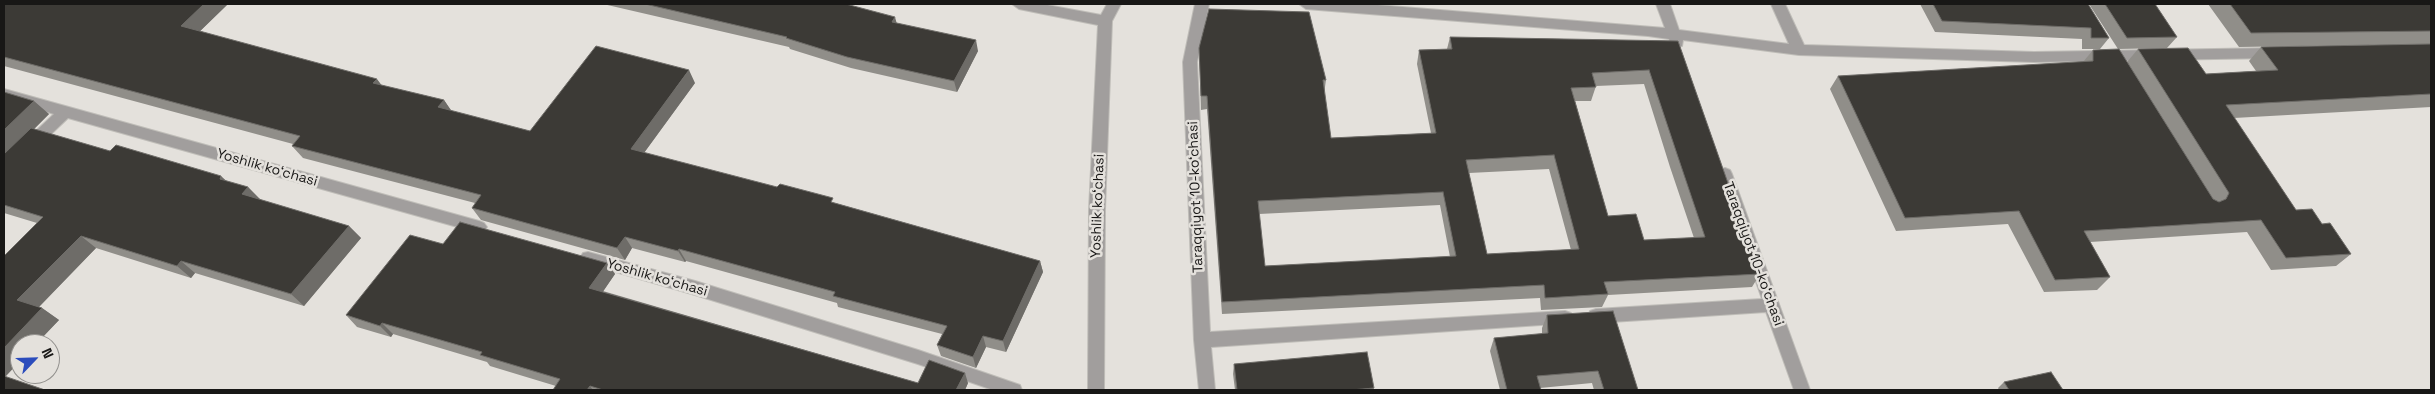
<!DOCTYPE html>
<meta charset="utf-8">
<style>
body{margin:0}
#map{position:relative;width:2435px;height:394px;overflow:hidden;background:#e4e1dc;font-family:"Space Grotesk",sans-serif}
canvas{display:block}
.frame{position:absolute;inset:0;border:5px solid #181716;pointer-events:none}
.north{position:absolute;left:10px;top:334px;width:50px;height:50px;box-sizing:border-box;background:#e4e1dc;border:1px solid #92908d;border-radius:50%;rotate:66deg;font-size:14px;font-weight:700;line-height:20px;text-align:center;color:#181716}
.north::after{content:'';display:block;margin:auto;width:18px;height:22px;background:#2b4cbc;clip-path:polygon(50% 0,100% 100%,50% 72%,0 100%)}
</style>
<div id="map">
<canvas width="2435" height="394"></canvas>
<div class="frame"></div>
<div class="north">N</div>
</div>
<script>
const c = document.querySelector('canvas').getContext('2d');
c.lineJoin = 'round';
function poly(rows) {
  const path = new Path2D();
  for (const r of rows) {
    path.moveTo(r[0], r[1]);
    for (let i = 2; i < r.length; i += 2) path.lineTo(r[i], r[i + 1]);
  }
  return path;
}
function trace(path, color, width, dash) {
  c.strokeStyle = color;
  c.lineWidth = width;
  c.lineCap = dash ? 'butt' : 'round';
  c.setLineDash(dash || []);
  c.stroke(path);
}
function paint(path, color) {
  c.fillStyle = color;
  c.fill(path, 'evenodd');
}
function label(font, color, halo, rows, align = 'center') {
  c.font = font + ' "Space Grotesk",sans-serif';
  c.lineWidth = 5;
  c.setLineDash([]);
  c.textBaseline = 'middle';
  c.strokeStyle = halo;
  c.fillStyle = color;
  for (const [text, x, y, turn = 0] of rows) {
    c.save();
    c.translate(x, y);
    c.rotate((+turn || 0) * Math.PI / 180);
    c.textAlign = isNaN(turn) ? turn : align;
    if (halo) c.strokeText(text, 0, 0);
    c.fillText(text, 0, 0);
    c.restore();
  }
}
const minor = poly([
 [1012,4,1042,4,1101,15,1107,4,1121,4,1112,21,1105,210,1104,390,1088,390,1089,210,1098,25,1019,9,1012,4],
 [1195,4,1209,4,1197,62,1210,332,1565,311,1571,313,1573,318,1571,323,1211,347,1215,390,1199,390,1194,340,1183,62,1195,4],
 [1299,4,1365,4,1665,28,1656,4,1670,4,1679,30,1789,44,1771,4,1785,4,1804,45,2034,52,2275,48,2282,53,2275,58,2034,62,1799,55,1683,40,1682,46,1677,47,1672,46,1669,39,1648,36,1306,9,1299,4],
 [4,89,479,221,484,223,487,227,484,231,479,233,68,118,9,174,4,176,4,161,54,114,4,99,4,89],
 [1725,168,1730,170,1732,174,1810,390,1794,390,1766,312,1596,323,1590,321,1588,316,1590,311,1596,309,1762,299,1718,174,1720,170,1725,168],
 [588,252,695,281,918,350,1020,385,1022,390,993,390,918,364,695,295,588,264,583,263,580,258,583,253,588,252]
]);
const wall = poly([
 [4,4,228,4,200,31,381,85,444,100,451,111,530,131,695,83,644,153,835,203,1040,261,1043,272,1006,352,986,347,976,368,941,356,937,345,942,334,838,307,837,303,686,261,685,262,632,248,625,260,481,220,472,208,475,203,303,158,292,146,293,144,4,66],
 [603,4,846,4,897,23,978,51,957,92,851,68,790,49,789,47],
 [1920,4,2088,4,2109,38,2100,49,2082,49,2082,39,1935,32],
 [2089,4,2155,4,2177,37,2167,48,2118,49],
 [2208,4,2431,4,2431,107,2234,118,2296,210,2322,224,2351,254,2336,266,2271,270,2247,232,2090,242,2110,277,2097,290,2044,292,2008,224,1896,231,1830,89,1838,76,2083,62,2093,50,2127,62,2138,49,2206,74,2256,71,2249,61,2261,47,2431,44,2239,47],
 [1450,37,1678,41,1760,274,1752,287,1608,295,1602,307,1541,310,1540,298,1222,314,1207,109,1201,110,1199,48,1326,80,1324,94,1331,138,1431,133,1417,64,1419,50,1447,49],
 [1644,84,1670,167,1694,238,1644,240,1608,216,1575,101,1591,101,1596,86],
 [1549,169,1571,250,1487,254,1469,173],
 [1440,205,1450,257,1265,266,1259,214],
 [4,92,49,114,34,129,110,151,248,187,260,200,349,226,361,238,304,306,195,273,191,278,96,248,39,307,42,308,59,320,5,377,4,390,4,256,37,223,4,213],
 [443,244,607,263,615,274,603,291,918,383,968,383,965,390,553,390,556,386,490,366,487,362,393,334,391,337,357,327,346,315],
 [1547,315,1638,390,1594,390,1592,383,1540,388,1541,390,1500,390,1490,351,1494,338,1542,334,1542,328],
 [1234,364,1374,388,1373,390,1235,390,1233,374],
 [2004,382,2063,390,1999,390,1998,388]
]);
const shadedWall = poly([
 [204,4,228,4,193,38,181,26],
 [895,17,898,28,892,22],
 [976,40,978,51,957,92,954,81],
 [689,70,695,83,638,161,631,149],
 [377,79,386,91,373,83],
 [444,100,453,113,438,107],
 [34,101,49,114,4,159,4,130],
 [221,176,234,188,220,179],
 [248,187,261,200,242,194],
 [349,226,361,238,304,306,291,294],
 [81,236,96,248,34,312,17,300],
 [625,237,632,248,625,260,617,248],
 [679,249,686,261,685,262,678,251],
 [181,261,195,273,191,278,177,266],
 [1040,261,1043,272,1006,352,1003,341],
 [607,263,615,274,598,299,589,288],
 [42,308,59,320,36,344,20,344,20,361,4,378,4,348],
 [382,323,393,334,391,337,380,326],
 [983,336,986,347,976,368,973,357],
 [965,373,968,383,965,390,956,390],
 [590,386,593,390,587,390]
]);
const building = poly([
 [4,4,204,4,181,26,377,79,373,83,444,100,438,107,530,131,596,46,689,70,631,149,777,187,780,184,833,198,831,202,1040,261,1003,341,983,336,973,357,937,345,947,326,833,296,835,292,679,249,678,251,625,237,617,248,472,208,481,195,292,146,300,136,4,57,4,4],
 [645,4,846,4,895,17,892,22,976,40,954,81,847,57,786,38,787,37,645,4],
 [1933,4,2088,4,2109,38,2091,38,2091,28,1942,21,1933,4],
 [2105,4,2155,4,2177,37,2127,38,2105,4],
 [2230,4,2431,4,2431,31,2251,33,2230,4],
 [1209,9,1309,12,1326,80,1323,80,1331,138,1436,133,1419,50,1452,49,1450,37,1678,41,1760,274,1604,282,1608,294,1545,298,1544,285,1222,302,1207,96,1201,96,1199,48,1209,9],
 [1649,70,1677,154,1705,237,1644,240,1636,214,1608,216,1571,88,1596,87,1592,73,1649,70],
 [1554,155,1579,249,1487,254,1466,160,1554,155],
 [1443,192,1456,256,1265,266,1258,201,1443,192],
 [2431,44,2431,94,2226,105,2296,210,2312,209,2322,224,2330,223,2351,254,2286,258,2261,220,2084,231,2110,277,2055,280,2019,211,1905,218,1838,76,2093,61,2093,50,2119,49,2213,199,2219,202,2226,199,2229,193,2138,49,2188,48,2206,74,2278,70,2261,47,2431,44],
 [4,92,34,101,4,130,4,92],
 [31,128,110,151,116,145,221,176,220,179,248,187,242,194,349,226,291,294,181,261,177,266,81,236,17,300,42,308,4,348,4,256,43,217,4,205,4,154,31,128],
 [460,222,607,263,589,288,918,383,929,360,965,373,956,390,603,390,590,386,587,390,553,390,560,379,480,355,482,352,382,323,380,326,346,315,410,235,443,244,460,222],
 [1613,311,1638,390,1604,390,1598,371,1537,376,1541,390,1507,390,1494,338,1548,333,1547,315,1613,311],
 [1367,352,1374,388,1351,390,1237,390,1234,364,1367,352],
 [2051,372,2063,390,2009,390,2004,382,2051,372],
 [4,376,45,390,4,390,4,376]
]);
const streetNames = [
 ["Yoshlik koʻchasi",267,168,16],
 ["Taraqqiyot 10-koʻchasi",1196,197,-92],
 ["Yoshlik koʻchasi",1098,206,-88],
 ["Taraqqiyot 10-koʻchasi",1753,254,70],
 ["Yoshlik koʻchasi",657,278,16]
];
trace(minor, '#bfbdb8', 2);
paint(minor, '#a19e9d');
paint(wall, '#908e89');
paint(shadedWall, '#6e6c68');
paint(building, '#3c3a36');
trace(building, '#6e6c68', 1);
label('14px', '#181716', '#e4e1dc', streetNames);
</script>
